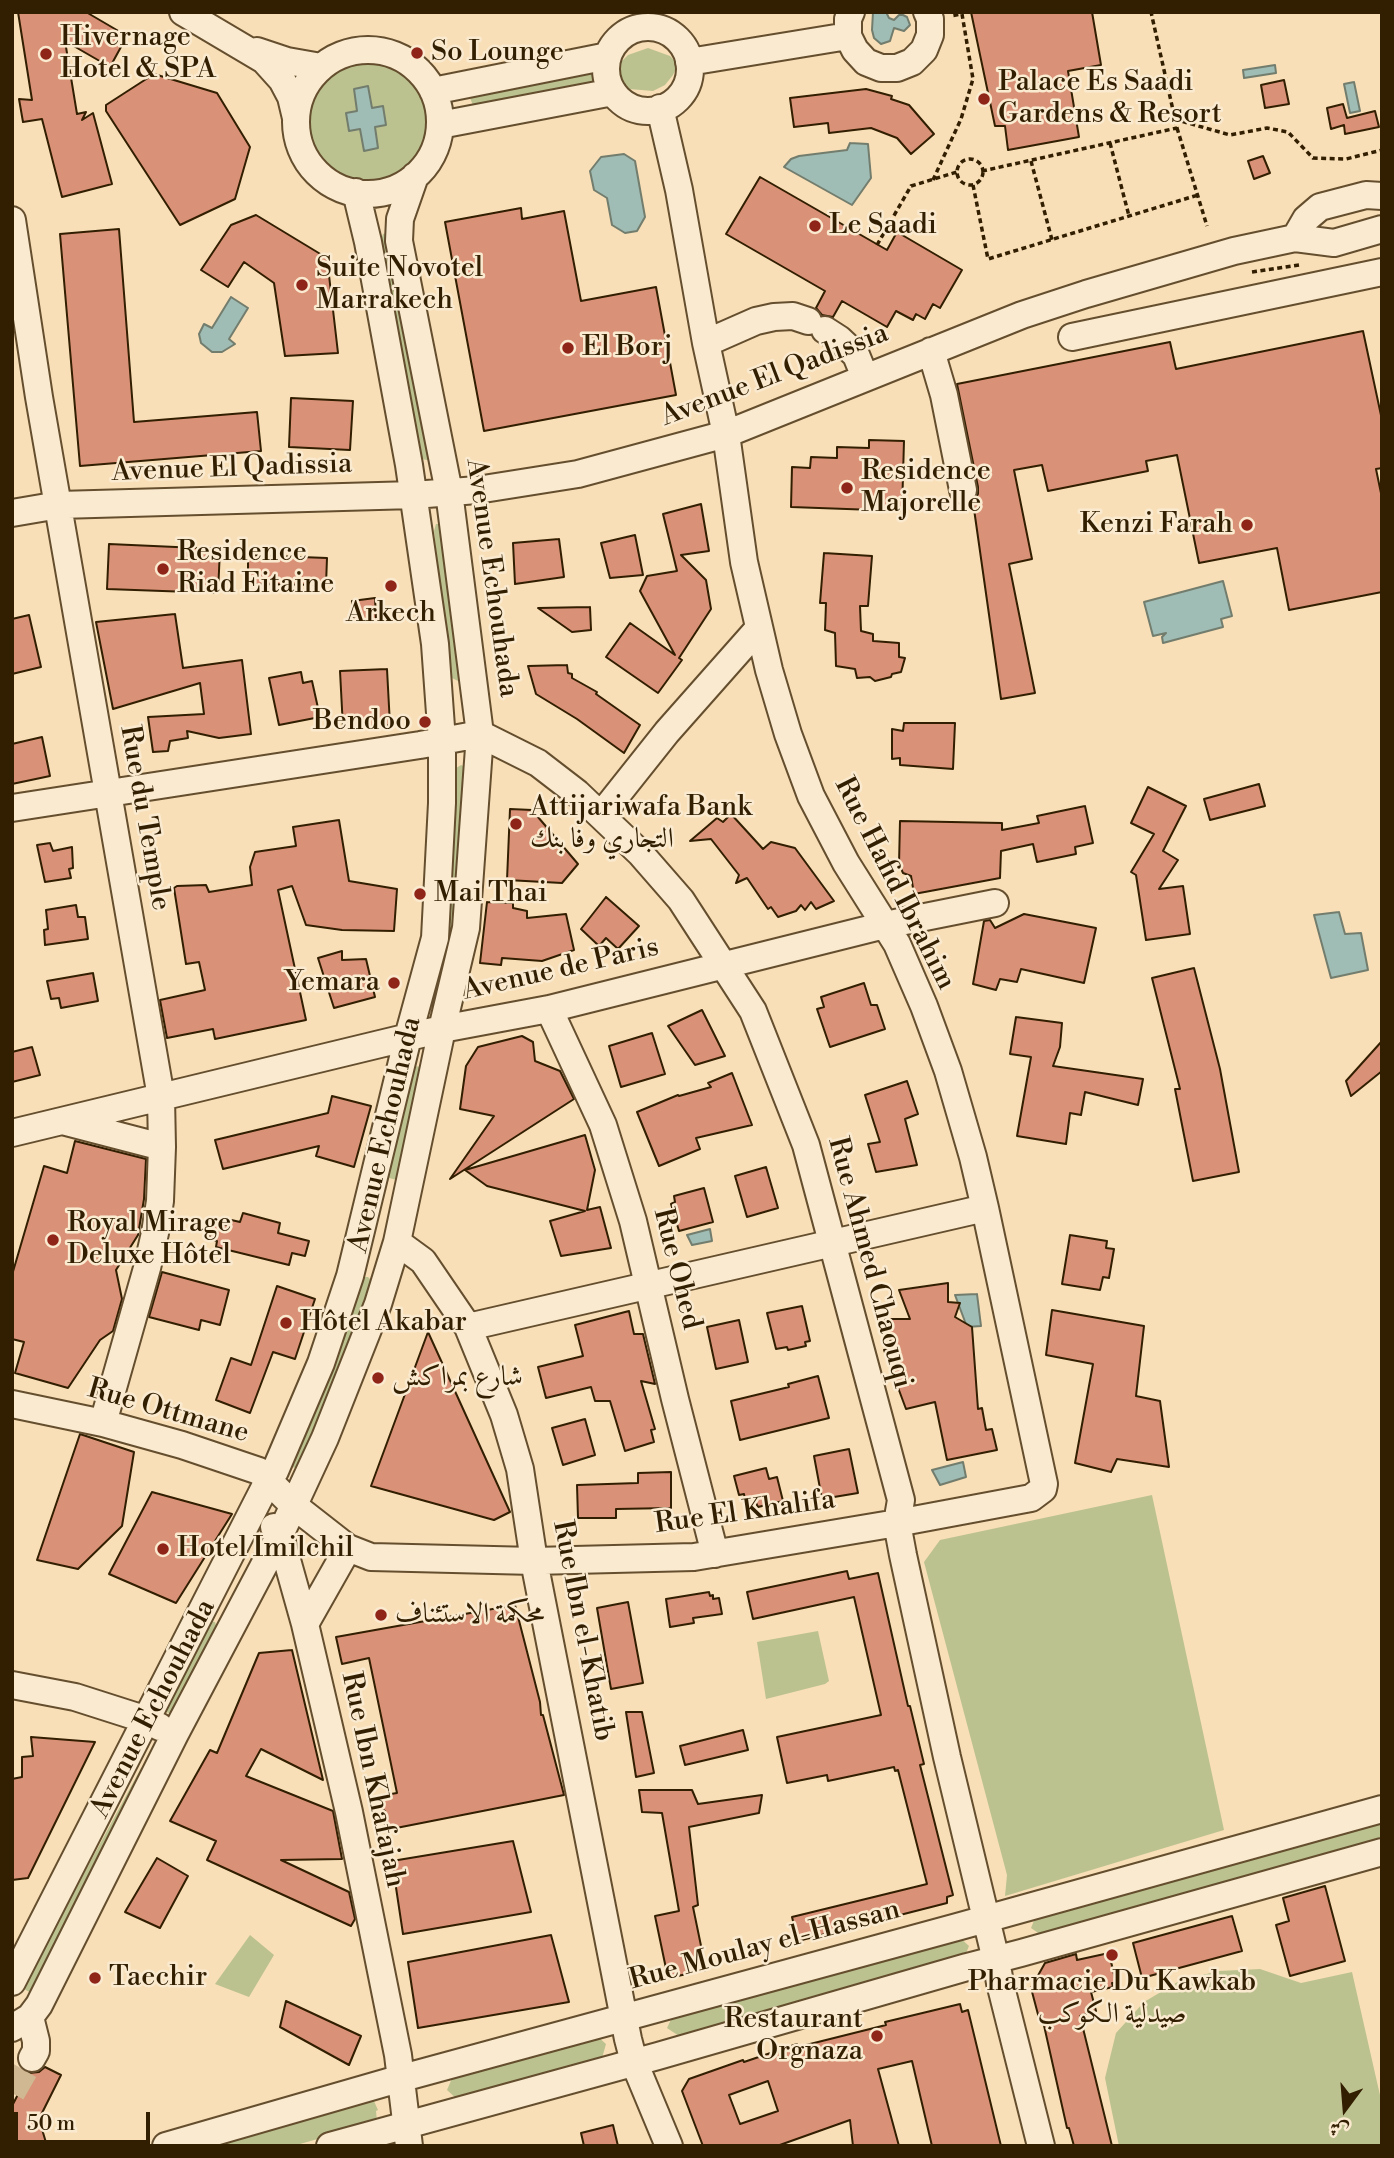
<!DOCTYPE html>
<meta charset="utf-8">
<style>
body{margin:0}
#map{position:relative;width:1394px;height:2158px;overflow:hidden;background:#f8dfb7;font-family:"Libre Bodoni",Amiri,serif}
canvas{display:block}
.frame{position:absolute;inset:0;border:14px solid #321e00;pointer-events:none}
.north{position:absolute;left:1310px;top:2074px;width:70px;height:70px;-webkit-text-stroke:5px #faead0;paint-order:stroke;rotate:196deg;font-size:19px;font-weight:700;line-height:28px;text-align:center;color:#321e00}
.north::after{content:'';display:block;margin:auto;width:24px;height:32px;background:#321e00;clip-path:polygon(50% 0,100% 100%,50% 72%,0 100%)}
.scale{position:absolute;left:14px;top:2112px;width:136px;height:32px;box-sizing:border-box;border:4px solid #321e00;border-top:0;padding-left:9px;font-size:21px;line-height:24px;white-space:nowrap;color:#321e00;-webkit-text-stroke:5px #faead0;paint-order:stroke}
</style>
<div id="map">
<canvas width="1394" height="2158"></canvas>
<div class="frame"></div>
<div class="north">ش</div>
<div class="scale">50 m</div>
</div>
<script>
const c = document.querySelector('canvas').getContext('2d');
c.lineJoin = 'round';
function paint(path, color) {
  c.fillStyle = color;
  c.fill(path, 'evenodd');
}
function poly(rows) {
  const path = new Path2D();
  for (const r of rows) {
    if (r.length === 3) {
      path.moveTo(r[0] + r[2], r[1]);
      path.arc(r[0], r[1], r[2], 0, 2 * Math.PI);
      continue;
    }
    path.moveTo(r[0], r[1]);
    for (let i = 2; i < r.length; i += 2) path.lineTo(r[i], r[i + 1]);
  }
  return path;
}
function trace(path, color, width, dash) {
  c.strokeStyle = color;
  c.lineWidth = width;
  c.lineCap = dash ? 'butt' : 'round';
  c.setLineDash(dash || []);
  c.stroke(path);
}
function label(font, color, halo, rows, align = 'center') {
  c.font = font + ' "Libre Bodoni",Amiri,serif';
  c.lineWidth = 5;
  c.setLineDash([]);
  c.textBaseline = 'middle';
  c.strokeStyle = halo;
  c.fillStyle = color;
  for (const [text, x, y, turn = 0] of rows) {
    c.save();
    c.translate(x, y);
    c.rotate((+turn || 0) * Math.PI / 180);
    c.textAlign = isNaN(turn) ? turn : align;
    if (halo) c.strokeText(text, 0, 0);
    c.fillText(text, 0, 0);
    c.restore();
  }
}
const green = poly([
 [648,48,670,56,675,61,677,66,673,75,665,85,653,91,629,89,618,79,620,63,628,55],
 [373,58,396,65,415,79,427,100,430,124,424,147,409,167,389,179,365,182,341,175,322,161,310,140,307,116,313,93,328,73,349,62],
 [382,107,386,125,375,127,346,113],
 [592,70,599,75,600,80,595,88,482,108,473,105,470,98,472,92],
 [388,232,432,458,427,460,422,459,418,455,380,242,383,234],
 [436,524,443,524,460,682,450,677,434,531],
 [461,765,466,767,463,915,440,991,451,844,453,770],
 [415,1066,421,1067,397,1180,389,1178,388,1174,410,1072],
 [362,1277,368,1277,373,1282,299,1469,292,1467,291,1461],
 [1152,1495,1224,1830,1005,1896,1007,1875,924,1562,940,1540],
 [209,1621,215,1622,217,1628,174,1712,169,1713,161,1711],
 [818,1631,829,1681,825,1684,766,1699,757,1642],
 [149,1766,35,1995,22,1988,141,1768],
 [1382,1817,1382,1843,1044,1937,1031,1928,1037,1913],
 [250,1935,274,1955,249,1997,215,1984],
 [958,1936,969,1946,964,1958,682,2038,667,2028,674,2013],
 [1260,1969,1301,1983,1352,1972,1382,2104,1382,2146,1119,2146,1105,2078,1116,2033,1144,2002,1181,1980,1219,1971],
 [596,2035,606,2044,602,2058,458,2100,447,2090,453,2076],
 [373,2099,378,2110,376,2111,377,2122,293,2146,202,2146]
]);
const water = poly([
 [873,12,886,12,889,18,894,20,899,15,903,15,907,17,910,25,904,31,894,28,890,41,881,44,874,38,872,30,873,12],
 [1275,65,1276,73,1244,78,1243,70,1275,65],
 [1354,82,1360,111,1350,113,1344,84,1354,82],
 [368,86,372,108,383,106,386,125,375,127,378,148,364,151,360,129,349,131,346,113,357,111,354,89,368,86],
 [850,143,868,144,871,178,852,205,784,167,791,159,799,156,847,150,850,143],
 [624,154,635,161,645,217,637,231,625,233,612,225,607,198,594,190,590,171,601,157,624,154],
 [231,297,248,308,229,339,235,344,222,352,212,352,201,343,199,334,204,324,212,328,231,297],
 [1223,581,1232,616,1221,619,1223,627,1163,643,1162,637,1166,633,1153,636,1144,602,1223,581],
 [1339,912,1345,934,1361,933,1368,970,1331,978,1314,915,1339,912],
 [710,1229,712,1241,692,1245,687,1235,710,1229],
 [977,1294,981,1326,967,1327,955,1295,977,1294],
 [963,1462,966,1477,940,1485,932,1470,963,1462]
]);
const building = poly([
 [18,12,86,12,127,36,110,67,65,41,77,114,86,112,82,120,93,113,112,184,62,197,42,119,23,122,19,99,32,100,18,12],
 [971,12,1092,12,1101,65,1068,71,1079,137,1008,150,1005,126,995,126,971,12],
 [154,74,217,93,250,147,235,199,180,225,106,111,106,105,154,74],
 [1284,80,1289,104,1265,108,1261,85,1284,80],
 [866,89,892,96,891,99,909,105,934,134,911,154,897,138,871,128,829,133,828,123,794,127,790,98,866,89],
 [1343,104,1347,118,1375,111,1379,127,1345,134,1344,125,1331,129,1327,108,1343,104],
 [1263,156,1270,173,1254,179,1248,161,1263,156],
 [760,177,887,250,897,232,962,270,940,308,933,304,925,319,916,314,913,320,896,311,887,327,842,301,833,317,822,315,816,308,825,291,726,234,760,177],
 [521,208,522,219,564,211,581,301,656,287,676,395,484,431,445,222,521,208],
 [256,215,327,258,338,353,285,356,274,283,244,262,228,287,201,270,231,225,256,215],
 [119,229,134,422,257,412,261,451,80,466,60,234,119,229],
 [1363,331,1382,420,1382,468,1376,469,1382,498,1382,592,1289,610,1277,548,1199,563,1177,455,1146,461,1148,471,1048,491,1042,465,1014,470,1032,559,1009,564,1035,693,1001,699,973,502,978,494,978,487,957,384,1170,342,1176,369,1363,331],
 [291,398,353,401,350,450,289,447,291,398],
 [869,440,904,441,902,511,791,507,792,467,810,468,811,457,837,458,837,447,869,448,869,440],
 [701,504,709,551,681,555,706,580,711,609,679,658,682,660,658,693,606,657,630,623,675,655,640,591,647,576,677,571,663,514,701,504],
 [635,535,643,575,610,578,601,543,635,535],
 [559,539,564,577,515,584,513,543,559,539],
 [109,544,220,549,218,593,107,589,109,544],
 [824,553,872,556,868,606,860,606,861,631,873,634,873,641,899,643,899,657,905,658,901,672,892,674,891,677,875,681,870,677,857,678,855,669,836,666,835,633,825,630,826,603,820,603,824,553],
 [248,555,327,558,326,585,248,584,248,555],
 [375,598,376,620,354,622,352,601,375,598],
 [590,607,591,630,572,632,538,608,590,607],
 [175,614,183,668,242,660,251,734,219,738,187,731,188,738,170,741,168,751,153,752,148,717,204,714,200,683,113,709,96,622,175,614],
 [29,615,41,667,12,674,12,619,29,615],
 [567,665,568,673,572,674,572,678,597,692,596,694,640,725,624,753,577,719,536,694,528,666,567,665],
 [387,669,390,725,343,728,340,671,387,669],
 [301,672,303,683,312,681,320,717,279,725,269,678,301,672],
 [904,723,955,723,953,769,900,765,900,758,892,759,892,729,903,731,904,723],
 [42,737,50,776,12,784,12,744,42,737],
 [1259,784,1265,806,1210,820,1204,799,1259,784],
 [1148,787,1186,806,1163,851,1178,860,1159,889,1183,886,1190,934,1146,940,1136,875,1131,872,1154,834,1131,823,1148,787],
 [1085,806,1093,843,1075,847,1076,854,1037,862,1033,844,1001,851,1000,878,914,894,911,876,903,873,899,864,900,821,1002,823,1002,830,1039,823,1037,816,1085,806],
 [510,809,532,810,578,864,562,883,507,880,510,809],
 [731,814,763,849,771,842,795,848,834,901,816,909,811,902,805,910,801,905,796,911,778,917,771,907,768,909,747,878,736,883,739,875,711,839,690,841,717,818,723,822,731,814],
 [339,820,349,881,397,889,394,931,342,930,306,925,292,886,278,890,306,1020,215,1039,213,1029,167,1038,160,1000,205,990,199,962,186,964,174,888,177,886,206,885,209,892,252,885,250,867,255,852,296,846,293,827,339,820],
 [50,843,53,851,72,847,73,868,69,869,71,878,45,882,37,845,50,843],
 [606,897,639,926,618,949,606,938,599,946,581,929,606,897],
 [487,902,513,903,513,908,527,911,527,918,566,914,574,950,542,961,502,958,501,965,480,963,487,902],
 [76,905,78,917,85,917,88,939,45,945,44,930,48,929,46,910,76,905],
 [1024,914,1096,928,1084,983,1021,969,1017,982,1000,979,996,990,973,984,984,921,990,920,995,928,1024,914],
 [342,951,342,960,366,959,375,997,334,1008,318,958,342,951],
 [1194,968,1220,1069,1239,1172,1193,1181,1175,1089,1180,1089,1152,978,1194,968],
 [93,973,98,1001,61,1008,59,998,51,999,47,981,93,973],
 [864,983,871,1005,877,1005,885,1029,830,1047,817,1009,824,1007,821,997,864,983],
 [702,1010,725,1056,695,1065,668,1026,702,1010],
 [1016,1017,1062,1023,1060,1047,1053,1066,1143,1079,1138,1105,1085,1092,1081,1115,1070,1113,1066,1144,1017,1136,1031,1057,1010,1054,1016,1017],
 [652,1033,665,1074,621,1087,609,1046,652,1033],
 [522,1036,533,1042,535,1061,560,1071,574,1099,450,1179,494,1116,460,1109,466,1066,478,1047,522,1036],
 [1382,1041,1382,1071,1351,1096,1346,1081,1382,1041],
 [32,1047,40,1075,12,1082,12,1052,32,1047],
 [732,1073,752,1125,696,1138,700,1149,659,1166,637,1112,678,1095,679,1096,711,1087,708,1083,732,1073],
 [907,1081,918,1114,905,1119,917,1165,876,1172,868,1144,880,1142,865,1095,907,1081],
 [332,1096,371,1106,354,1167,316,1156,319,1146,223,1169,215,1140,328,1113,332,1096],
 [585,1135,595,1170,587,1210,600,1207,611,1248,561,1256,550,1221,585,1211,487,1186,465,1170,585,1135],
 [75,1141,146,1159,144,1199,138,1235,116,1270,122,1299,113,1331,100,1340,68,1388,15,1373,24,1342,12,1339,12,1275,44,1166,67,1173,75,1141],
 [766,1167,778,1208,747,1217,735,1176,766,1167],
 [704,1188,713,1222,679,1231,671,1204,675,1202,674,1196,704,1188],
 [243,1213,280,1223,278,1233,309,1241,305,1256,292,1253,289,1265,216,1247,217,1241,209,1239,213,1222,226,1225,227,1219,240,1222,243,1213],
 [1070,1235,1107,1241,1106,1248,1114,1249,1109,1278,1103,1277,1100,1290,1062,1284,1070,1235],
 [162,1272,229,1290,220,1325,201,1320,199,1330,149,1317,162,1272],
 [948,1283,948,1302,960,1303,955,1317,972,1327,978,1409,982,1408,986,1430,992,1429,997,1450,947,1460,935,1402,906,1409,884,1350,895,1348,878,1319,910,1319,899,1290,948,1283],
 [277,1286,315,1299,295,1359,273,1352,250,1413,216,1400,231,1358,251,1365,277,1286],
 [802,1306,810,1341,805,1342,806,1346,788,1350,787,1347,776,1349,767,1313,802,1306],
 [1052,1310,1144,1326,1136,1396,1160,1401,1169,1467,1117,1459,1111,1472,1075,1463,1093,1364,1046,1355,1052,1310],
 [629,1311,634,1334,643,1334,655,1384,641,1381,655,1429,651,1430,654,1442,625,1451,610,1401,595,1401,591,1387,546,1398,538,1367,583,1356,575,1325,629,1311],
 [739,1320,748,1362,716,1369,707,1327,739,1320],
 [428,1332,510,1512,494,1520,371,1486,428,1332],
 [818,1376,829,1418,740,1440,731,1401,789,1387,788,1384,818,1376],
 [585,1419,595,1455,563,1465,552,1428,585,1419],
 [80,1434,134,1452,122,1526,78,1569,37,1560,80,1434],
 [849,1449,858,1493,822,1499,814,1456,849,1449],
 [766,1468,769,1479,777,1477,783,1501,758,1507,756,1503,746,1505,744,1494,739,1495,734,1476,766,1468],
 [671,1472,671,1508,616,1509,616,1518,578,1518,577,1485,638,1483,638,1473,671,1472],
 [152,1492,232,1514,176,1603,109,1574,152,1492],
 [847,1571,849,1579,878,1573,908,1706,910,1706,924,1764,920,1765,953,1895,947,1897,947,1903,798,1941,792,1917,927,1884,898,1770,895,1771,894,1767,828,1781,827,1775,787,1783,777,1737,881,1715,854,1597,753,1619,747,1592,847,1571],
 [709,1592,710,1596,713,1595,713,1599,719,1598,722,1614,693,1618,694,1623,670,1627,666,1599,709,1592],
 [628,1602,643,1683,611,1689,597,1608,628,1602],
 [515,1605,540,1702,541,1715,543,1715,564,1795,386,1830,383,1814,385,1811,382,1809,379,1796,397,1793,369,1658,342,1664,336,1637,515,1605],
 [292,1650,323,1780,261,1749,246,1776,333,1811,342,1859,281,1860,349,1892,355,1919,351,1926,207,1860,216,1841,170,1821,210,1750,217,1753,259,1653,292,1650],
 [626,1712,642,1712,654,1773,636,1777,626,1712],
 [743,1730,748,1750,685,1765,680,1746,743,1730],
 [31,1737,95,1742,28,1878,12,1880,12,1779,22,1777,22,1757,33,1756,31,1737],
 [639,1790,692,1790,698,1804,762,1795,759,1813,689,1827,698,1905,693,1907,706,1970,668,1978,655,1916,679,1911,662,1813,642,1812,639,1790],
 [513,1841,531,1912,403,1934,392,1861,513,1841],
 [157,1858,188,1876,160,1928,125,1912,157,1858],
 [1325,1886,1345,1961,1290,1976,1276,1925,1289,1921,1283,1898,1325,1886],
 [1232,1916,1242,1951,1142,1978,1133,1943,1232,1916],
 [551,1935,569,2002,418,2028,408,1962,551,1935],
 [1109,1953,1116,1983,1112,1983,1113,1987,1091,1992,1096,2011,1080,2016,1112,2146,1074,2146,1069,2128,1067,2128,1043,2021,1040,2022,1031,1988,1045,1963,1076,1954,1077,1960,1109,1953],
 [286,2001,361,2036,349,2065,280,2027,286,2001],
 [960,2004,962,2012,968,2010,1001,2146,932,2146,912,2061,878,2069,899,2146,853,2146,850,2120,777,2146,703,2146,682,2091,689,2079,743,2060,744,2062,797,2044,798,2047,886,2025,885,2022,960,2004],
 [768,2081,778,2111,740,2124,729,2095,768,2081],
 [45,2067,61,2075,39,2119,47,2146,17,2146,12,2130,12,2106,29,2073,39,2072,45,2067],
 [613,2125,618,2146,584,2146,581,2133,613,2125]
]);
const minorTunnel = poly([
 [12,2093,32,2058]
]);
const path = poly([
 [1174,119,1230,135,1267,128,1288,132,1313,158,1346,159,1382,150],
 [1177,128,1207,226],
 [1110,143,1129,216],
 [970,172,13],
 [1031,161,1052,240],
 [982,171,1177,128,1151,12],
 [933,180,961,119,973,79,962,14,950,16],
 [973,185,988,259,1198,195],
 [877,245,911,186,957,172],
 [1252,272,1299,265],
 [1380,411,1382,411]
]);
const minor = poly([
 [183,12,264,60,282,80,291,97,296,118],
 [851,12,848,19,848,36,855,50,866,62,881,68,897,68,912,62,924,50,930,35,930,19,927,12],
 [648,69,42],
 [368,122,72],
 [257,51,287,61,321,67],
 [689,62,848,36],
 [433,91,608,56],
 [440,125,613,92],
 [12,220,39,397,161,1097,162,1147,160,1201,155,1233,147,1268,103,1423],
 [1295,238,1306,219,1320,207,1366,195,1382,196],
 [825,330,839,339,856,355,865,377],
 [1072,337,1382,272],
 [706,343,756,321,774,317,793,316,808,321],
 [931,351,944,395,963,490],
 [12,513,59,505,414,495,477,490,578,474,726,434,1022,315,1086,294,1234,251,1295,238,1334,243,1382,229],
 [12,808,420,745,480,734,538,763,577,793,640,853,681,900,753,1011,806,1145,901,1500,897,1523,903,1555,947,1757,996,1960,1000,1983,1041,2146],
 [601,815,667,732,759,628],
 [549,1009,603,1125,633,1221,675,1399,715,1554],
 [66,1122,162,1147],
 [12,1133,442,1029,549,1009,885,925,995,903],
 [397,1242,423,1261,468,1327,504,1415,520,1469,534,1561,628,2039,634,2062,669,2146],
 [468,1327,985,1208],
 [12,1404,103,1423,182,1445,259,1471,293,1505,348,1548,371,1557,534,1561,694,1557,897,1523,1031,1498,1043,1489,1044,1484,985,1208,973,1157,948,1071,924,1006,897,944,846,863,811,796,788,734,769,670,744,562,726,434,706,343,679,190,660,108],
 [274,1527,280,1535,305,1624,349,1812,398,2055,409,2146],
 [305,1624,348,1548],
 [12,1685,75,1697,147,1720,160,1727],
 [12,1982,269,1479,275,1471,321,1363,350,1276,408,1037,435,938,442,803,442,741,435,644,409,465,368,242,356,192],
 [30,2017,36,2041,36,2051,32,2058],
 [12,2028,30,2017,39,2005,175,1734,280,1535,325,1438,378,1304,397,1242,442,1029,466,928,480,734,449,492,399,241,400,219,415,176],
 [166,2146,395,2080,957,1927,1382,1809],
 [330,2146,658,2056,967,1967,1021,1953,1382,1852]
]);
const markers = [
 [417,53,7,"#8f2418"],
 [46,54,7,"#8f2418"],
 [984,99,7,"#8f2418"],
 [815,226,7,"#8f2418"],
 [302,285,7,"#8f2418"],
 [568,348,7,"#8f2418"],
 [847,488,7,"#8f2418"],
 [1247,525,7,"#8f2418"],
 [163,569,7,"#8f2418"],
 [391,586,7,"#8f2418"],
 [425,722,7,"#8f2418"],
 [516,824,7,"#8f2418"],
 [420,894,7,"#8f2418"],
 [394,983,7,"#8f2418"],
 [53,1240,7,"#8f2418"],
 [286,1323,7,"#8f2418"],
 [378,1378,7,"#8f2418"],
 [163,1549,7,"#8f2418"],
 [381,1615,7,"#8f2418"],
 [1112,1955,7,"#8f2418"],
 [95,1978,7,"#8f2418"],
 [877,2036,7,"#8f2418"]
];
const poiNames = [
 ["Hivernage",60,38],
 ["Hotel & SPA",60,70],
 ["So Lounge",431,53],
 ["Palace Es Saadi",998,83],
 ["Gardens & Resort",998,115],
 ["Le Saadi",829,226],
 ["Suite Novotel",316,269],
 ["Marrakech",316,301],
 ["El Borj",582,348],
 ["Residence",861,472],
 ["Majorelle",861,504],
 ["Kenzi Farah",1233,525,"right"],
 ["Residence",177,553],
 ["Riad Eitaine",177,585],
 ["Arkech",391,614,"center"],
 ["Bendoo",411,722,"right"],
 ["Attijariwafa Bank",530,808],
 ["التجاري وفا بنك",530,840],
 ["Mai Thai",434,894],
 ["Yemara",380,983,"right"],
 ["Royal Mirage",67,1224],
 ["Deluxe Hôtel",67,1256],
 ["Hôtel Akabar",300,1323],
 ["شارع بمراكش",392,1378],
 ["Hotel Imilchil",177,1549],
 ["محكمة الاستئناف",395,1615],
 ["Taechir",109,1978],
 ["Pharmacie Du Kawkab",1112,1983,"center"],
 ["صيدلية الكوكب",1112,2015,"center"],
 ["Restaurant",863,2020,"right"],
 ["Orgnaza",863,2052,"right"]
];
const streetNames = [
 ["Avenue El Qadissia",775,376,-21],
 ["Avenue El Qadissia",232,469,-2],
 ["Avenue Echouhada",491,578,82],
 ["Rue du Temple",144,818,80],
 ["Rue Hafid Ibrahim",894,884,63],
 ["Avenue de Paris",561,970,-13],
 ["Avenue Echouhada",386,1135,-77],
 ["Rue Ahmed Chaouqi",869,1263,75],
 ["Rue Ohed",676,1269,76],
 ["Rue Ottmane",168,1412,16],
 ["Rue El Khalifa",745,1513,-8],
 ["Rue Ibn el-Khatib",582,1631,79],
 ["Avenue Echouhada",154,1709,-63],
 ["Rue Ibn Khafajah",372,1780,78],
 ["Rue Moulay el-Hassan",765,1946,-15]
];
paint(green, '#bcc28f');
paint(water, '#9fbcb5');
trace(water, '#737d6d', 2);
paint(building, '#d99177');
trace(building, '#321e00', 2);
trace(minorTunnel, '#d0b892', 26, [26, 13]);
trace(minor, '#644e2e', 30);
trace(path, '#321e00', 3.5, [5, 3.5]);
trace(minor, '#faead0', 26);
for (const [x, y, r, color] of markers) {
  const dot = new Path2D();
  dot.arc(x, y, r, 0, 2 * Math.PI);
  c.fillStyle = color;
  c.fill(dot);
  trace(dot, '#faead0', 2.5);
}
label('28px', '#321e00', '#faead0', poiNames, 'left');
label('28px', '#321e00', '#faead0', streetNames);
</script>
